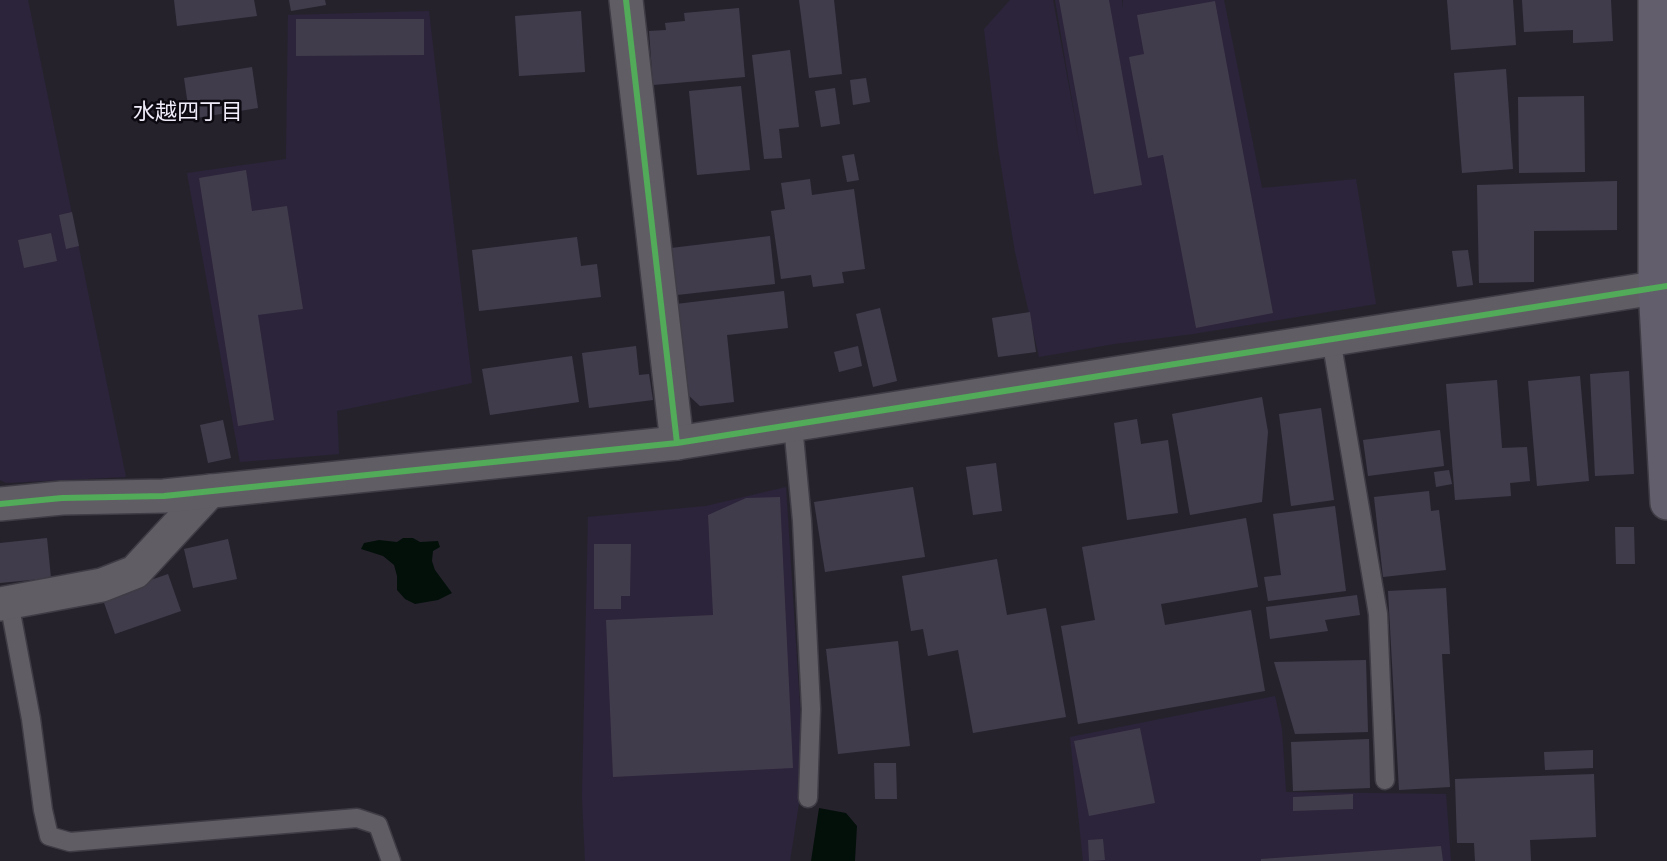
<!DOCTYPE html>
<meta charset="utf-8">
<style>
body{margin:0}
canvas{display:block;background:#25222c}
</style>
<canvas width="1667" height="861"></canvas>
<script>
const c = document.querySelector('canvas').getContext('2d');
c.lineJoin = 'round';
function paint(path, color) {
  c.fillStyle = color;
  c.fill(path, 'evenodd');
}
function poly(rows) {
  const path = new Path2D();
  for (const r of rows) {
    path.moveTo(r[0], r[1]);
    for (let i = 2; i < r.length; i += 2) path.lineTo(r[i], r[i + 1]);
  }
  return path;
}
function trace(path, color, width, dash) {
  c.strokeStyle = color;
  c.lineWidth = width;
  c.lineCap = dash ? 'butt' : 'round';
  c.setLineDash(dash || []);
  c.stroke(path);
}
function label(font, color, halo, rows, align = 'center') {
  c.font = font + ' "Archivo Narrow","Noto Sans JP",sans-serif';
  c.lineWidth = 5;
  c.setLineDash([]);
  c.textBaseline = 'middle';
  c.strokeStyle = halo;
  c.fillStyle = color;
  for (const [text, x, y, turn = 0] of rows) {
    c.save();
    c.translate(x, y);
    c.rotate((+turn || 0) * Math.PI / 180);
    c.textAlign = isNaN(turn) ? turn : align;
    if (halo) c.strokeText(text, 0, 0);
    c.fillText(text, 0, 0);
    c.restore();
  }
}
const built = poly([
 [0,0,28,0,126,477,6,483,0,480],
 [1010,0,1053,0,1080,146,1055,0,1122,0,1122,10,1123,0,1224,0,1262,188,1356,179,1376,304,1193,334,1114,344,1039,357,1015,252,998,147,984,29],
 [429,11,472,383,337,411,339,454,240,462,187,173,286,159,288,15],
 [786,487,800,707,802,784,790,861,585,861,582,797,588,517,706,506],
 [1275,696,1282,729,1286,792,1446,794,1451,861,1083,861,1070,737]
]);
const water = poly([
 [403,538,413,538,420,542,438,541,440,547,433,551,432,561,435,570,452,593,438,600,415,604,405,599,397,590,397,576,394,565,383,556,361,549,364,543,379,540,397,542],
 [819,808,846,813,857,826,855,861,811,861]
]);
const building = poly([
 [174,0,254,0,257,16,177,26],
 [289,0,325,0,326,5,291,11],
 [799,0,834,0,842,74,809,78],
 [1059,0,1109,0,1142,185,1094,194],
 [1447,0,1513,0,1516,45,1451,50],
 [1522,0,1611,0,1613,41,1573,43,1573,30,1524,32],
 [1215,1,1273,313,1196,328,1163,155,1148,158,1129,57,1144,54,1137,15],
 [739,8,745,77,653,85,649,31,666,30,665,23,685,21,684,13],
 [581,11,585,72,519,76,515,16],
 [296,19,424,19,424,55,296,56],
 [790,50,799,127,779,129,782,158,764,159,752,55],
 [252,67,258,108,190,119,184,78],
 [1506,69,1513,169,1462,173,1454,73],
 [866,78,870,102,853,105,850,80],
 [741,86,750,170,697,175,689,91],
 [835,88,840,124,821,127,815,91],
 [1584,96,1585,172,1519,173,1518,97],
 [854,154,859,180,847,182,842,156],
 [246,170,252,211,287,206,303,309,258,315,274,420,238,426,199,178],
 [810,179,812,195,854,189,865,269,842,272,844,283,813,287,811,275,781,279,771,211,785,209,781,183],
 [1617,181,1617,230,1534,231,1534,282,1479,283,1477,185],
 [72,212,79,246,66,249,59,215],
 [51,233,57,261,24,268,18,240],
 [770,236,775,284,677,295,671,248],
 [577,237,581,266,597,264,601,297,479,311,472,250],
 [1468,250,1473,285,1457,287,1452,251],
 [784,291,788,328,727,335,734,402,700,406,686,393,676,304],
 [880,308,897,381,873,387,856,314],
 [1030,312,1036,352,998,357,992,318],
 [636,346,639,375,649,374,653,400,589,408,582,353],
 [858,346,862,366,839,372,834,352],
 [572,356,579,402,490,415,482,369],
 [1629,371,1634,474,1595,476,1590,374],
 [1580,376,1589,481,1537,486,1528,381],
 [1497,380,1502,448,1527,447,1530,481,1510,483,1511,496,1455,500,1446,384],
 [1262,397,1268,432,1262,502,1190,515,1172,414],
 [1321,408,1334,500,1291,506,1279,414],
 [1137,419,1141,444,1168,440,1178,513,1127,520,1114,423],
 [223,420,231,458,208,463,200,425],
 [1440,430,1444,466,1368,476,1363,440],
 [996,463,1002,511,973,515,966,467],
 [1449,470,1452,484,1436,487,1434,472],
 [913,487,925,557,825,572,814,502],
 [1429,491,1431,511,1439,510,1446,570,1383,577,1374,497],
 [780,497,793,768,613,777,606,620,713,615,708,515,746,498],
 [1335,506,1346,591,1268,601,1264,577,1281,575,1273,514],
 [1246,518,1258,587,1161,604,1165,625,1251,610,1265,691,1078,724,1061,626,1095,620,1082,547],
 [1615,527,1634,527,1635,564,1616,564],
 [47,538,51,578,0,583,0,543],
 [228,539,237,579,193,588,184,549],
 [594,544,631,544,630,596,621,596,621,609,594,609],
 [997,559,1007,615,1046,608,1066,717,973,733,958,650,928,656,923,629,911,631,902,576],
 [168,574,181,611,115,634,102,597],
 [1446,588,1450,654,1442,654,1450,787,1399,790,1388,591],
 [1357,595,1360,615,1325,620,1328,631,1270,639,1266,607],
 [898,641,910,746,838,754,826,649],
 [1366,660,1368,732,1295,734,1274,662],
 [1140,728,1155,803,1089,816,1074,741],
 [1369,739,1370,788,1293,791,1291,742],
 [1593,750,1593,768,1545,770,1544,752],
 [874,763,896,763,897,799,875,799],
 [1594,774,1596,837,1530,840,1531,861,1475,861,1474,843,1457,843,1455,779],
 [1353,794,1353,809,1293,811,1293,797],
 [1103,839,1105,860,1089,861,1088,840],
 [1441,846,1443,861,1261,861,1261,859]
]);
const service = poly([
 [1331,339,1378,614,1385,780],
 [793,425,802,521,811,709,808,798],
 [9,602,31,719,43,810,49,836,70,842,357,818,378,825,391,861]
]);
const minor = poly([
 [626,0,677,443],
 [0,604,102,585,135,572,210,491]
]);
const tertiary = poly([
 [0,504,62,498,164,496,677,443,1667,286]
]);
const trunk = poly([
 [1655,0,1655,287,1667,503]
]);
const cycleway = poly([
 [626,0,677,443],
 [0,504,62,498,164,496,677,443,1667,286]
]);
const neighbourhoodNames = [
 ["水越四丁目",188,113]
];
paint(built, '#2c243b');
paint(water, '#030f09');
paint(building, '#413c4b');
trace(service, '#3f3c45', 21);
trace(minor, '#3f3c45', 36);
trace(tertiary, '#3f3c45', 36);
trace(trunk, '#3f3c45', 36);
trace(service, '#605d65', 18);
trace(minor, '#605d65', 33);
trace(tertiary, '#605d65', 33);
trace(trunk, '#625e6b', 33);
trace(cycleway, '#51ab58', 6);
label('22px', '#efebf8', '#0c0911', neighbourhoodNames);
</script>
